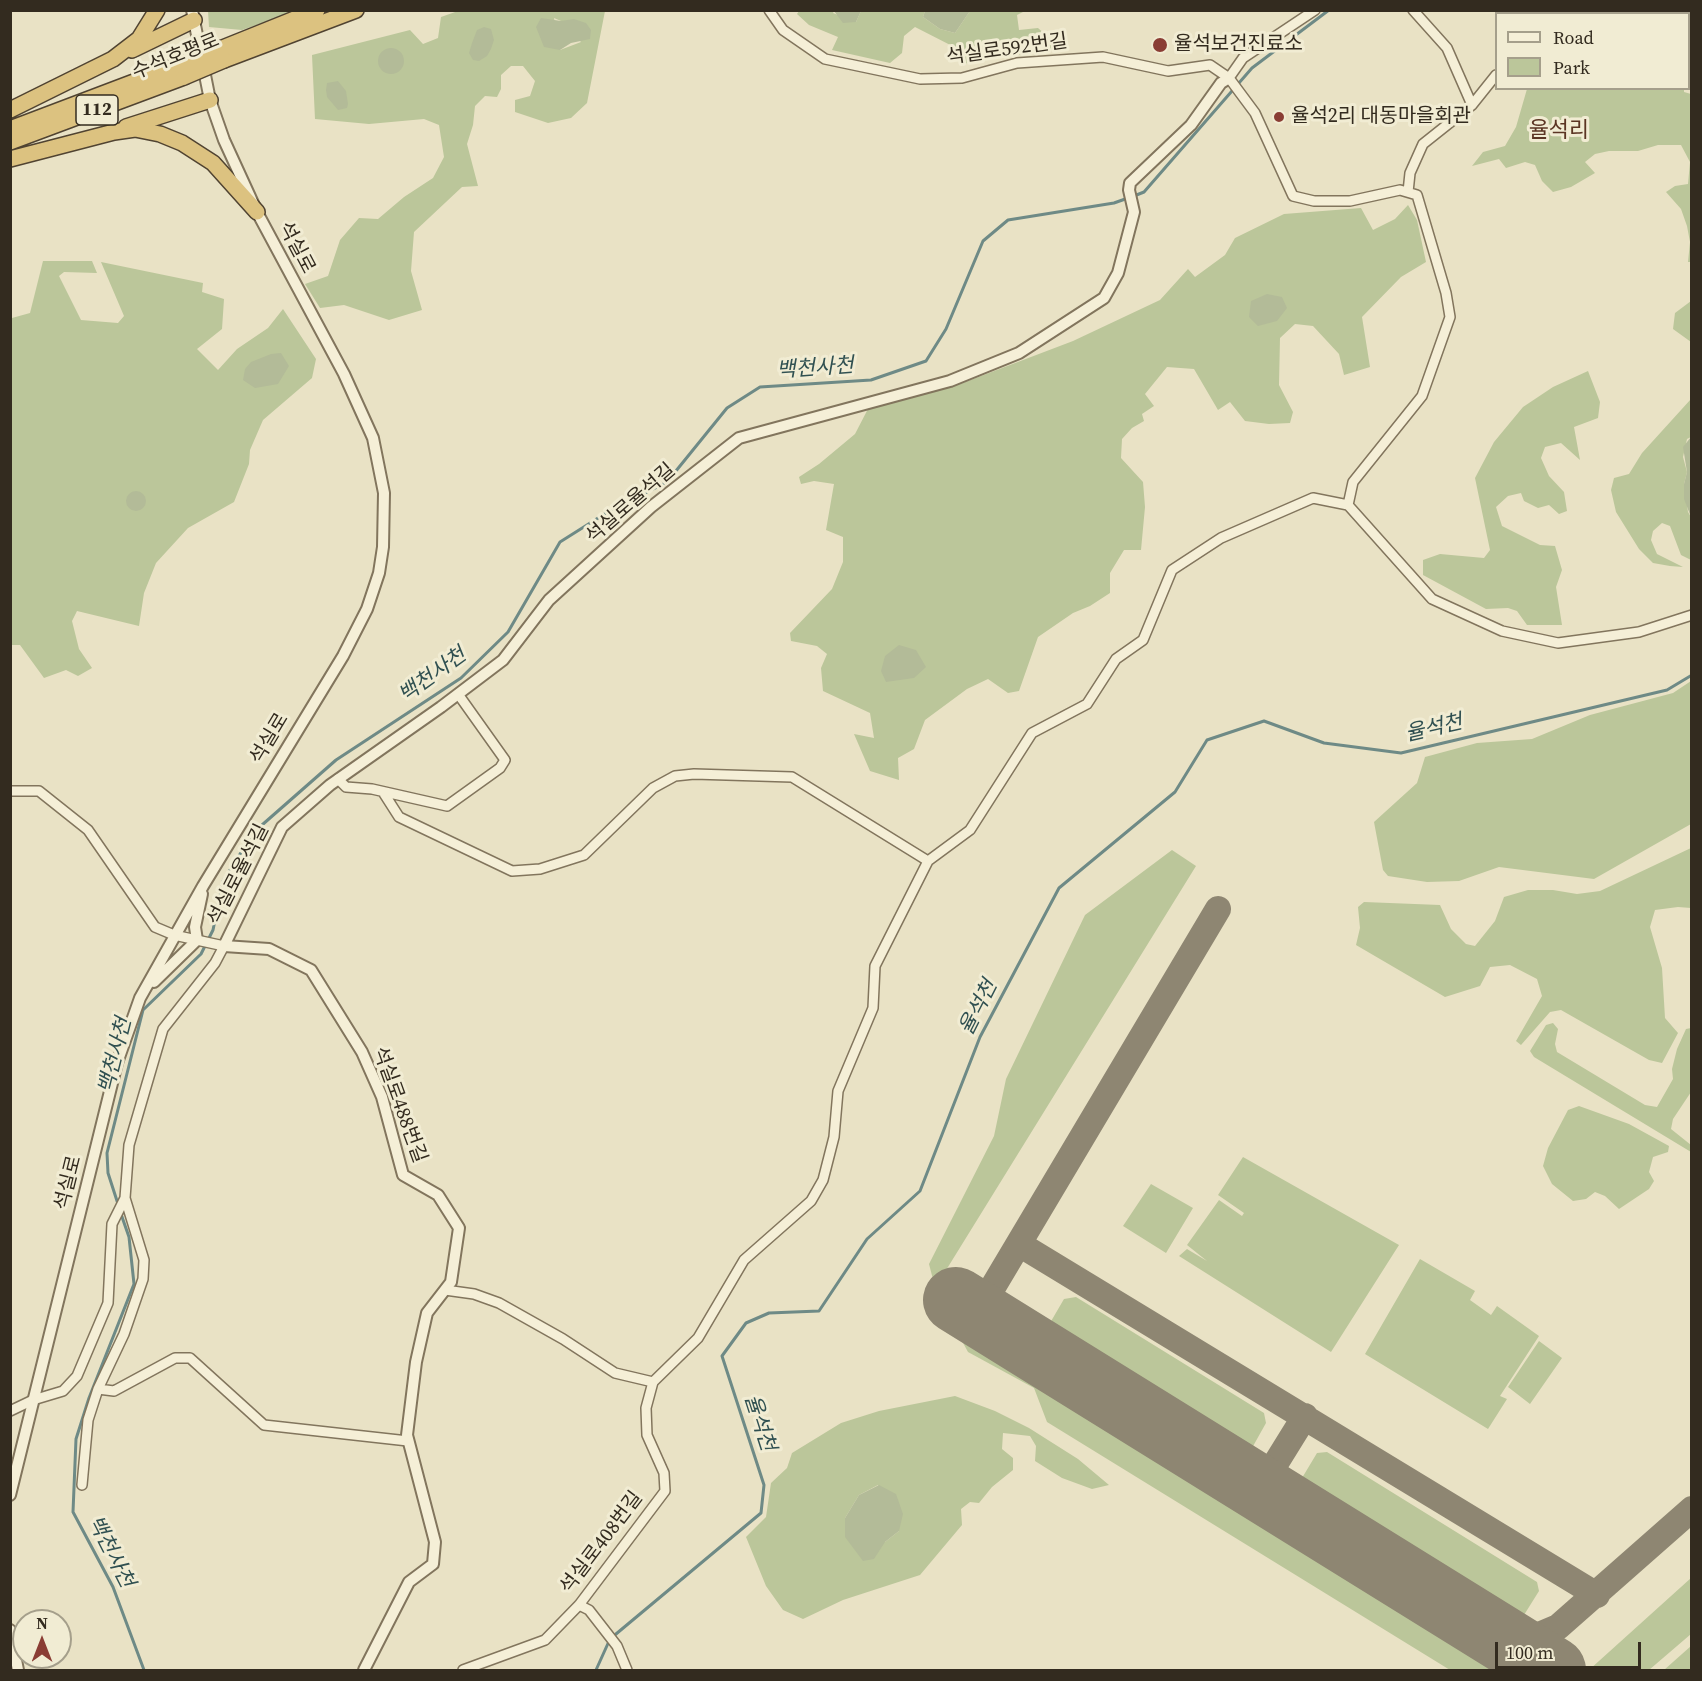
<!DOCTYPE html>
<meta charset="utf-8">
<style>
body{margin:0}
#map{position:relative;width:1702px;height:1681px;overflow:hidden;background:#e9e2c5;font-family:"Source Serif 4",serif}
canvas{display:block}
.frame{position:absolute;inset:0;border:12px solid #332b1f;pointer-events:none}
.legend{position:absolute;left:1495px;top:12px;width:195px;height:78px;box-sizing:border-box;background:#f1ecd3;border:2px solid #a59f8b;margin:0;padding:8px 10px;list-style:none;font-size:18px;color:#332b1f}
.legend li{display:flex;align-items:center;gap:12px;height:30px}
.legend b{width:30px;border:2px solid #a59f8b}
.north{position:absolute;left:12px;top:1609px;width:60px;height:60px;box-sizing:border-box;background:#f1ecd3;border:2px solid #a59f8b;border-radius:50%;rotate:0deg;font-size:16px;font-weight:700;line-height:24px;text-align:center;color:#332b1f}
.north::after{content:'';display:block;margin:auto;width:21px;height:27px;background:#8a3d34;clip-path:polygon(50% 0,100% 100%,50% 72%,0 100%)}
.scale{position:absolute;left:1495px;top:1642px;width:146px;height:27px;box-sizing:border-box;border:3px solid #332b1f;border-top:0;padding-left:8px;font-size:18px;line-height:21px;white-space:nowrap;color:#332b1f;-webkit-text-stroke:4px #f1ecd3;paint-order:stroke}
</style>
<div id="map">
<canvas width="1702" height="1681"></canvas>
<div class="frame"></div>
<ul class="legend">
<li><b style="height:8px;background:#f5efd7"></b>Road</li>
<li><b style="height:16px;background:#bbc69a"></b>Park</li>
</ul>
<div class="north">N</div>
<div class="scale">100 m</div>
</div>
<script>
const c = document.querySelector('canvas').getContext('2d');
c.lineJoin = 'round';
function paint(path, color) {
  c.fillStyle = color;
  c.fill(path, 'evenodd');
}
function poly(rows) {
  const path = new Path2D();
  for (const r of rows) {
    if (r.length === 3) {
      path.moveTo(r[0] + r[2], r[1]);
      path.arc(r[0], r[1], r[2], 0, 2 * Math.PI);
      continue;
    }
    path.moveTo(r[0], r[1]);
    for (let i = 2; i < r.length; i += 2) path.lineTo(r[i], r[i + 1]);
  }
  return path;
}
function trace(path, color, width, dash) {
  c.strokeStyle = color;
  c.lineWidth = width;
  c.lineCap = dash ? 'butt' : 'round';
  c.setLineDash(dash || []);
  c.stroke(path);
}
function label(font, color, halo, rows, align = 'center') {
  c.font = font + ' "Source Serif 4","Noto Sans KR",serif';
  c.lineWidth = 6;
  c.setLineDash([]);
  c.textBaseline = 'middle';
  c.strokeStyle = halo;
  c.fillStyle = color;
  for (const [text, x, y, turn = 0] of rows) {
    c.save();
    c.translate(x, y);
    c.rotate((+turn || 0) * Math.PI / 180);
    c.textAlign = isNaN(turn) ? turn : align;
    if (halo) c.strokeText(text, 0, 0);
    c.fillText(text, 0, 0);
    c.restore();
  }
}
const green = poly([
 [208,11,297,11,242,30,209,27],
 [458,11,605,11,587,103,571,118,548,123,515,112,515,100,530,96,535,81,523,66,511,66,501,75,501,89,497,97,485,96,475,106,473,125,467,144,478,186,462,187,414,232,411,271,422,310,389,320,344,305,320,308,305,284,328,276,340,240,359,218,378,219,404,197,433,178,444,157,439,125,424,119,369,124,315,119,312,55,410,30,423,44,438,38,441,17],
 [554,18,561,21,581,42,560,50],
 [799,11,834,11,833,13,856,22,861,11,925,11,923,17,940,29,955,33,970,11,1025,11,1017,15,1019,30,1038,28,1060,48,962,64,962,51,915,27,904,36,902,53,890,63,832,50,838,37,809,25,797,14],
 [1527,89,1684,88,1684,92,1691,94,1691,262,1688,262,1690,242,1687,226,1681,209,1666,192,1675,186,1688,184,1690,162,1681,145,1658,145,1638,151,1609,151,1595,154,1585,162,1595,173,1571,187,1553,192,1542,181,1535,165,1525,162,1506,168,1499,159,1472,166,1483,152,1505,146,1516,127],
 [1408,205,1417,220,1426,262,1401,277,1362,317,1370,367,1344,375,1339,354,1313,326,1295,324,1280,338,1279,385,1293,412,1290,423,1269,424,1245,421,1230,402,1218,410,1194,369,1167,367,1145,394,1154,406,1142,414,1144,421,1132,428,1122,439,1121,458,1143,482,1145,507,1141,550,1124,550,1110,573,1110,593,1090,606,1073,613,1038,637,1019,691,1008,693,988,679,967,689,925,720,914,749,898,758,899,780,870,771,854,734,874,738,870,713,823,691,821,668,827,654,817,646,791,641,790,633,832,589,843,562,843,537,826,530,834,484,814,481,801,484,799,477,819,464,855,434,870,405,960,384,1073,341,1160,300,1188,269,1195,277,1225,255,1235,238,1284,214,1361,208,1373,230,1395,219],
 [43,261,92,261,97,273,64,272,59,276,81,320,118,323,124,316,101,262,203,283,202,292,224,299,222,329,197,349,218,370,237,349,268,328,283,309,316,359,312,378,263,420,250,450,249,464,234,502,188,528,156,563,144,593,139,626,77,611,72,621,79,649,92,668,78,676,66,670,44,678,20,645,11,645,10,315,12,318,30,313],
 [1691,301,1691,342,1673,329,1675,313],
 [1588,371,1600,402,1598,418,1574,427,1580,460,1561,443,1545,447,1541,458,1549,476,1564,492,1567,511,1559,514,1549,505,1538,508,1524,501,1521,493,1508,496,1496,507,1502,526,1540,545,1555,546,1562,570,1556,587,1562,625,1527,625,1517,611,1508,608,1486,609,1423,575,1423,560,1440,554,1484,558,1490,550,1475,478,1494,442,1523,407,1553,387],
 [1691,399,1691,437,1687,439,1683,457,1687,472,1684,484,1688,512,1691,517,1691,560,1681,555,1670,526,1662,523,1653,531,1651,540,1657,554,1683,567,1670,566,1653,563,1639,549,1616,512,1611,490,1614,478,1629,474,1642,453],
 [1691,681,1691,824,1594,879,1499,867,1459,881,1427,882,1388,876,1383,870,1374,822,1417,783,1425,757,1477,743,1532,739,1590,715,1673,693],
 [1691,848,1691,908,1678,907,1655,910,1650,927,1662,968,1665,1018,1678,1033,1662,1063,1649,1060,1561,1010,1550,1012,1521,1045,1516,1041,1542,996,1537,979,1510,965,1490,967,1480,986,1445,997,1356,945,1360,928,1358,907,1364,902,1440,905,1451,929,1466,944,1475,946,1495,921,1504,897,1528,890,1553,890,1577,894,1600,891],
 [1172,850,1196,866,935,1288,958,1326,1519,1670,1450,1670,1047,1422,1034,1388,968,1352,937,1295,929,1264,994,1136,1006,1079,1085,915],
 [1553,1023,1558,1029,1555,1044,1557,1052,1645,1105,1657,1107,1673,1079,1672,1069,1677,1049,1686,1029,1691,1028,1691,1092,1673,1119,1671,1129,1691,1145,1691,1152,1534,1057,1530,1051,1546,1025],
 [1579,1106,1629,1124,1669,1146,1668,1152,1653,1157,1649,1172,1654,1181,1649,1189,1619,1209,1605,1196,1595,1192,1586,1199,1573,1201,1552,1184,1543,1166,1548,1148,1568,1110],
 [1243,1157,1399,1245,1331,1352,1179,1256,1187,1249,1207,1261,1187,1245,1219,1200,1242,1216,1244,1213,1218,1195],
 [1151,1184,1193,1208,1166,1253,1123,1226],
 [1420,1259,1475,1291,1470,1300,1491,1315,1497,1306,1539,1336,1500,1396,1507,1399,1488,1429,1365,1354],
 [1076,1297,1264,1413,1266,1423,1252,1448,1242,1449,1053,1333,1050,1323,1064,1299],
 [1539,1341,1562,1358,1530,1404,1508,1387],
 [955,1396,995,1411,1029,1428,1078,1459,1109,1485,1092,1489,1062,1478,1035,1461,1036,1446,1030,1436,1003,1433,1002,1449,1013,1458,1013,1470,992,1487,979,1503,970,1502,961,1509,962,1525,920,1575,843,1600,803,1619,783,1610,766,1586,746,1537,766,1517,771,1483,787,1468,792,1453,841,1423,879,1411],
 [878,1485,899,1531,885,1542,845,1518,859,1495],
 [1327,1452,1537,1582,1539,1591,1524,1615,1512,1616,1304,1487,1302,1478,1317,1453],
 [1691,1578,1691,1634,1649,1670,1589,1670],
 [1691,1646,1691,1670,1664,1670]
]);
const cemetery = poly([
 [834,11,834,10,861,11,856,22,843,23],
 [925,11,925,10,970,11,955,33,940,29,923,17],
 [541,18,561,21,574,19,586,23,591,30,590,39,571,43,560,50,544,47,536,27],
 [484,27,491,29,494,40,491,49,487,56,479,61,473,60,469,53,472,43,477,30],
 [391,61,13],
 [338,81,346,91,348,104,347,108,338,110,327,97,326,90,327,83],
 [1267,294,1282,297,1287,308,1277,321,1258,326,1249,317,1251,301],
 [281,353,289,366,278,384,255,388,243,380,245,369,251,362,271,354],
 [1691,437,1691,517,1684,499,1684,484,1687,472,1683,447],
 [136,501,10],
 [899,645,916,650,926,667,914,678,886,682,881,671,885,656],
 [879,1485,896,1494,903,1514,899,1531,885,1542,874,1559,863,1561,845,1537,845,1518,859,1495]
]);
const stream = poly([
 [1134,196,1144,192,1252,68,1329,10],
 [118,1204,108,1173,107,1153,143,1010,201,954,213,930,223,881,254,832,336,760,461,678,508,632,560,542,606,513,667,482,727,408,760,387,871,380,926,361,946,329,983,241,1008,220,1114,203,1128,198],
 [121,1214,129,1237,134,1284,89,1398,76,1439,73,1512,113,1587,144,1670],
 [596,1670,610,1639,761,1513,764,1485,722,1356,746,1323,769,1313,819,1311,867,1239,920,1191,980,1037,1059,888,1175,792,1207,740,1264,721,1324,743,1401,753,1667,690,1692,675]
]);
const taxiway = poly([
 [1019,1244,1597,1595],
 [978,1312,1218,909],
 [1261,1487,1305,1416],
 [1513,1646,1558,1627,1692,1509]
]);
const runway = poly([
 [956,1300,1553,1670]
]);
const minor = poly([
 [769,10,783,30,825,59,920,79,962,78,1017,63,1103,57,1168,71,1210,65,1229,78],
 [1413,10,1447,48,1472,105],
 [1594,14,1597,10],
 [1229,78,1255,113,1293,196,1314,201,1350,201,1400,190,1417,195,1446,293,1450,317,1422,396,1353,482,1348,505],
 [1229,78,1243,58,1315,10],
 [1408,192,1410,173,1423,144,1472,105,1496,75],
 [338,779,346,787,372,789,447,806,500,768,505,760,458,694],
 [10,791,39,791,88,830,155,927,174,935,224,946,215,963,163,1029,129,1145,125,1198,112,1224,108,1303,77,1376,63,1391,33,1400,10,1411],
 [383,792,399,817,512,871,540,869,584,855,653,788,675,776,694,774,792,777,928,861],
 [445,1290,474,1294,499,1303,563,1339,615,1373,653,1382],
 [98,1389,114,1391,175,1358,190,1358,264,1425,408,1441],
 [82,1485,88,1420,98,1389,124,1334,143,1279,144,1260,125,1198],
 [579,1605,589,1610,617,1646,627,1670],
 [463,1670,545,1640,579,1605,665,1491,664,1473,647,1435,646,1408,653,1382,698,1338,744,1260,811,1201,823,1180,834,1137,838,1091,873,1008,875,966,928,861,970,830,1032,733,1087,704,1116,659,1143,640,1172,570,1221,538,1313,498,1348,505,1432,599,1502,631,1558,643,1639,632,1692,615]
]);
const tertiary = poly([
 [154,982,197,940,195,927,202,894],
 [10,1495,117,1063,140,998,203,886,343,656,367,609,379,573,383,547,384,493,373,438,344,374,257,212,224,140,210,100,192,10],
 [10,1630,18,1670],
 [364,1670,409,1582,433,1564,435,1542,407,1435,416,1362,427,1313,451,1282,459,1228,438,1195,403,1175,382,1097,362,1052,311,970,269,949,224,946,282,827,330,785,441,707,503,660,549,600,651,507,739,438,950,381,1019,353,1104,298,1118,273,1134,212,1129,190,1130,183,1191,125,1221,83,1229,78]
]);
const trunk = poly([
 [220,49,317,10],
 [132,50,194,20],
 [224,60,356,10],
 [10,110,113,59,139,39,157,10],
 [126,127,210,100],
 [10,129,179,65],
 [10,142,184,77],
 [10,159,114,132,135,129,160,134,182,143,213,163,257,212]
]);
const trunkBridge = poly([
 [179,65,220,49],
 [184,77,224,60]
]);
const markers = [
 [1160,45,8,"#8a3d34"],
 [1279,117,6,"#8a3d34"]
];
const shields = [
 [97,110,42]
];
const shieldNames = [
 ["112",97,110]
];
const poiNames = [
 ["율석보건진료소",1174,45],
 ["율석2리 대동마을회관",1291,117]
];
const streetNames = [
 ["석실로592번길",1007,50,-8],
 ["수석호평로",176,57,-22],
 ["석실로",296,248,62],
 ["석실로율석길",631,504,-41],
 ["석실로",270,739,-59],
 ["석실로율석길",239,875,-63],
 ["석실로488번길",399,1105,70],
 ["석실로",69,1183,-76],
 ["석실로408번길",602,1543,-53]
];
const waterNames = [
 ["백천사천",815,369,-4],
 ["백천사천",433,676,-36],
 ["율석천",1434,729,-13],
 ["율석천",979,1008,-63],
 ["백천사천",116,1056,-76],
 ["율석천",759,1423,72],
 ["백천사천",110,1552,63]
];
const quarterNames = [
 ["율석리",1559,131]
];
paint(green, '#bbc69a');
paint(cemetery, '#b3bb98');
trace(stream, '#6e8a86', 3);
trace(taxiway, '#8e8672', 26);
trace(runway, '#8e8672', 66);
trace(minor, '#82755d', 12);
trace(tertiary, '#82755d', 14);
trace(trunk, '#504331', 18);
trace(minor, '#f5efd7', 9);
trace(tertiary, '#f5efd7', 10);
trace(trunk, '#dcc280', 15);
trace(trunkBridge, '#504331', 18, []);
trace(trunkBridge, '#dcc280', 15);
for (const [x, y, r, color] of markers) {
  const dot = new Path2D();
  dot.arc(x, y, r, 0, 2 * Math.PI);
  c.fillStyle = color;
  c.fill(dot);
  trace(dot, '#f1ecd3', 2);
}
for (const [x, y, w] of shields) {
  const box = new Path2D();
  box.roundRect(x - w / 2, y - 15, w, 30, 4.5);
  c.fillStyle = '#f1ecd3';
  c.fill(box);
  trace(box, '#332b1f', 1.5);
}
label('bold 18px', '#332b1f', null, shieldNames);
label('20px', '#332b1f', '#f1ecd3', poiNames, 'left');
label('20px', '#332b1f', '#f1ecd3', streetNames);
label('italic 21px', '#305051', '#f1ecd3', waterNames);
label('22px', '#5b3523', '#f1ecd3', quarterNames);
</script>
